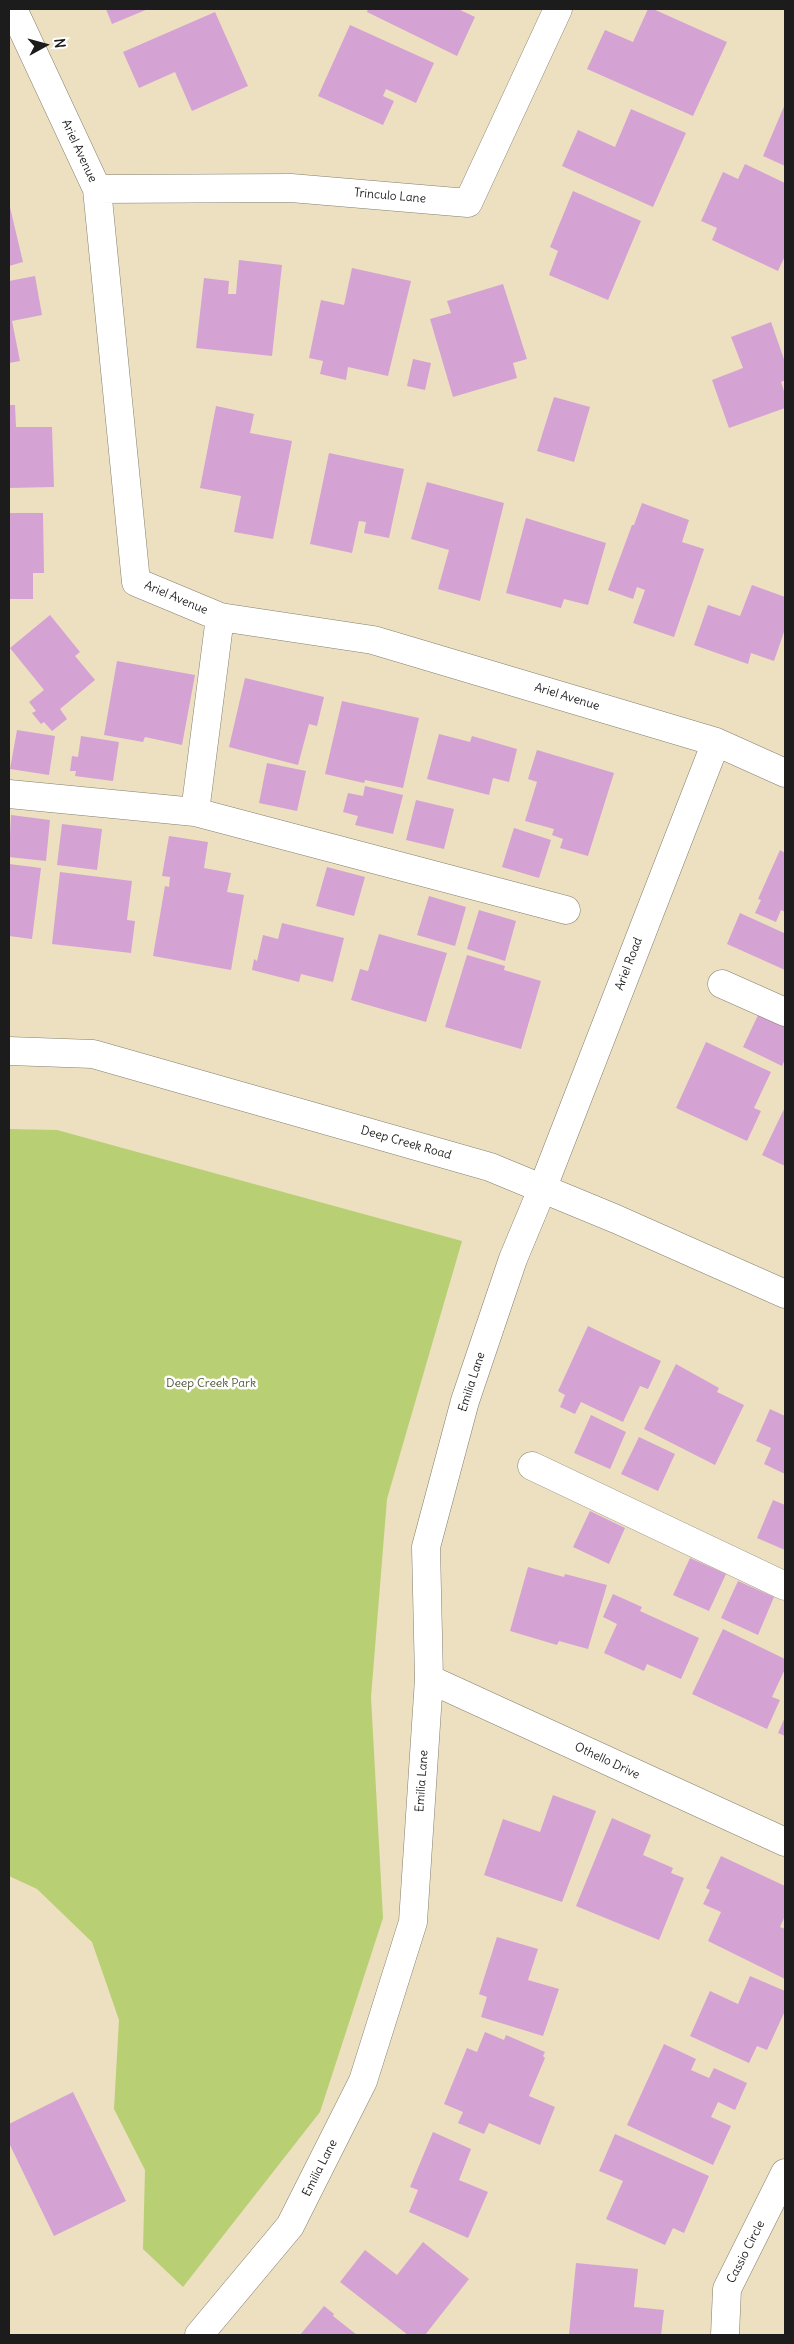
<!DOCTYPE html>
<style>
body{margin:0}
#map{position:relative;width:794px;height:2344px;overflow:hidden;background:#ece0c0;font-family:Delius,sans-serif}
canvas{display:block}
.frame{position:absolute;inset:0;border:10px solid #1c1c1c;pointer-events:none}
.north{position:absolute;left:20px;top:20px;width:50px;height:50px;-webkit-text-stroke:4px #fff;paint-order:stroke;rotate:83deg;font-size:14px;font-weight:700;line-height:20px;text-align:center;color:#1c1c1c}
.north::after{content:'';display:block;margin:auto;width:18px;height:22px;background:#1c1c1c;clip-path:polygon(50% 0,100% 100%,50% 72%,0 100%)}
</style>
<div id="map">
<canvas width="794" height="2344"></canvas>
<div class="frame"></div>
<div class="north">N</div>
</div>
<script>
const c = document.querySelector('canvas').getContext('2d');
c.lineJoin = 'round';
function paint(path, color) {
  c.fillStyle = color;
  c.fill(path, 'evenodd');
}
function poly(rows) {
  const path = new Path2D();
  for (const r of rows) {
    path.moveTo(r[0], r[1]);
    for (let i = 2; i < r.length; i += 2) path.lineTo(r[i], r[i + 1]);
  }
  return path;
}
function trace(path, color, width, dash) {
  c.strokeStyle = color;
  c.lineWidth = width;
  c.lineCap = dash ? 'butt' : 'round';
  c.setLineDash(dash || []);
  c.stroke(path);
}
function label(font, color, halo, rows, align = 'center') {
  c.font = font + ' Delius,sans-serif';
  c.lineWidth = 5;
  c.setLineDash([]);
  c.textBaseline = 'middle';
  c.strokeStyle = halo;
  c.fillStyle = color;
  for (const [text, x, y, turn = 0] of rows) {
    c.save();
    c.translate(x, y);
    c.rotate((+turn || 0) * Math.PI / 180);
    c.textAlign = isNaN(turn) ? turn : align;
    if (halo) c.strokeText(text, 0, 0);
    c.fillText(text, 0, 0);
    c.restore();
  }
}
const green = poly([
 [9,1129,57,1130,462,1241,387,1499,371,1697,383,1918,320,2112,183,2287,143,2249,145,2170,114,2109,119,2020,92,1942,37,1889,9,1876]
]);
const building = poly([
 [106,9,148,9,112,24],
 [368,9,458,9,475,17,457,56,367,12],
 [648,9,653,9,727,42,693,116,587,69,605,30,633,42],
 [215,12,248,86,192,111,175,72,139,88,123,52],
 [350,25,434,63,416,103,386,89,383,96,394,101,383,125,318,96],
 [785,104,785,166,763,156],
 [631,109,686,133,653,207,562,166,578,130,615,147],
 [745,164,785,183,785,256,778,271,712,240,717,228,701,221,723,172,738,179],
 [573,191,641,221,608,300,549,275,558,251,550,247],
 [9,203,23,262,9,266],
 [239,260,282,265,272,356,196,348,204,278,229,281,228,294,236,294],
 [352,268,411,281,388,376,348,367,346,380,320,374,323,361,309,358,321,300,344,305],
 [35,276,42,315,12,321,20,361,9,363,9,281],
 [503,284,527,359,513,363,517,378,453,397,430,319,451,313,447,301],
 [771,322,785,362,785,380,781,382,785,394,785,408,729,428,712,380,743,368,731,337],
 [413,359,431,363,425,390,407,386],
 [554,397,590,407,574,462,537,451],
 [9,405,15,405,16,427,52,427,54,487,9,488],
 [216,406,254,414,250,433,292,441,273,539,234,532,241,496,200,488],
 [329,453,404,469,389,538,364,533,366,522,359,521,352,553,310,544],
 [427,482,504,503,480,601,438,589,449,550,411,539],
 [642,503,689,520,682,542,704,549,674,637,633,623,645,590,637,587,633,599,608,590,632,525,634,525],
 [9,513,43,513,44,573,33,573,33,599,9,599],
 [526,518,606,543,588,605,564,599,561,608,506,593],
 [752,585,785,597,785,629,774,661,751,653,748,664,694,645,708,605,740,616],
 [50,615,80,652,75,656,95,680,60,709,67,719,52,731,44,722,41,724,32,713,36,711,29,702,44,690,10,648],
 [117,661,195,675,182,745,145,737,143,742,104,735],
 [245,678,324,697,317,726,309,724,298,765,229,747],
 [342,701,419,718,403,788,365,780,364,783,325,774],
 [17,730,55,736,49,775,10,769],
 [439,734,470,742,472,736,517,749,509,782,493,778,489,795,427,779],
 [81,736,119,742,113,781,75,776,76,771,70,771,72,756,78,757],
 [537,750,614,773,588,856,560,848,563,839,552,835,554,829,525,821,537,782,528,779],
 [267,763,306,771,297,811,259,803],
 [365,786,403,795,393,834,355,825,358,816,343,812,348,793,363,796],
 [416,800,454,809,444,849,406,840],
 [11,815,50,820,46,861,9,857],
 [62,824,102,829,97,870,57,865],
 [514,828,551,840,539,878,502,867],
 [169,836,208,842,204,868,231,873,227,892,244,895,231,970,153,956,165,886,169,887,170,877,162,876],
 [780,850,785,853,785,912,781,910,776,922,755,913,761,900,758,899],
 [9,864,41,868,32,939,9,936],
 [327,867,365,877,354,916,316,906],
 [60,872,132,881,127,920,135,921,131,953,52,944],
 [429,896,466,907,455,946,417,935],
 [479,910,516,921,505,961,467,949],
 [740,913,784,933,785,929,785,970,727,944],
 [282,923,344,938,333,982,301,974,299,982,252,970,254,959,257,961,263,935,278,939],
 [379,934,447,953,426,1022,351,1000,360,969,368,971],
 [467,955,505,966,504,970,541,981,521,1049,445,1027],
 [760,1011,785,1022,785,1059,782,1066,743,1047],
 [706,1042,771,1072,754,1108,761,1111,747,1141,676,1108],
 [785,1107,785,1166,762,1155],
 [588,1326,661,1361,648,1389,640,1386,623,1422,581,1402,575,1414,560,1407,565,1395,558,1391],
 [676,1364,719,1388,717,1392,744,1405,715,1465,644,1429],
 [770,1409,785,1416,785,1474,764,1464,771,1448,756,1441],
 [591,1415,626,1432,610,1469,574,1453],
 [639,1437,675,1454,658,1491,621,1474],
 [773,1500,785,1505,785,1550,757,1538],
 [590,1511,625,1528,609,1564,573,1547],
 [690,1558,726,1574,709,1611,673,1595],
 [528,1567,564,1577,565,1574,607,1585,588,1649,559,1641,557,1645,510,1631],
 [738,1581,774,1597,758,1635,721,1618],
 [613,1594,642,1607,640,1611,699,1638,681,1679,647,1664,644,1671,604,1653,617,1624,603,1617],
 [723,1629,785,1659,785,1669,772,1697,780,1700,767,1729,692,1694],
 [785,1717,785,1736,778,1733],
 [553,1795,596,1811,562,1902,484,1875,503,1819,540,1832],
 [612,1818,651,1835,643,1855,673,1868,671,1873,684,1878,659,1940,576,1906],
 [721,1856,785,1886,785,1916,780,1927,785,1929,785,1979,708,1941,721,1912,703,1904,710,1890,706,1888],
 [497,1937,538,1949,528,1980,559,1989,543,2036,481,2017,487,1997,479,1994],
 [750,1976,785,1991,785,2011,767,2050,757,2046,749,2063,690,2036,710,1991,738,2004],
 [485,2032,504,2040,506,2035,545,2052,543,2056,545,2058,529,2096,555,2107,540,2145,489,2123,484,2134,458,2123,463,2112,444,2104,467,2048,477,2052],
 [664,2044,696,2059,691,2070,709,2078,714,2068,747,2083,735,2110,718,2102,711,2117,731,2126,713,2165,627,2125],
 [73,2092,126,2201,54,2236,9,2143,9,2124],
 [433,2132,471,2149,459,2180,488,2192,468,2238,409,2212,418,2190,410,2187],
 [615,2134,709,2176,684,2233,673,2228,665,2245,606,2219,623,2181,599,2171],
 [423,2242,469,2279,425,2335,408,2335,340,2282,365,2250,397,2275],
 [576,2263,638,2269,634,2307,664,2310,661,2335,569,2335],
 [324,2306,334,2314,333,2316,357,2335,300,2335]
]);
const minor = poly([
 [13,9,97,189,136,582,220,617,373,640,716,742,785,773],
 [97,189,291,188,468,203,558,9],
 [9,794,195,812,566,910],
 [195,812,220,617],
 [722,984,785,1012],
 [9,1051,93,1054,490,1167,616,1219,785,1294],
 [532,1466,785,1586],
 [429,1679,785,1842],
 [199,2335,290,2226,363,2081,413,1922,429,1679,426,1547,465,1401,513,1259,543,1187,716,742],
 [725,2335,727,2289,785,2173]
]);
const streetNames = [
 ["Ariel Avenue",79,151,65],
 ["Trinculo Lane",390,196,5],
 ["Ariel Avenue",176,598,23],
 ["Ariel Avenue",567,697,17],
 ["Ariel Road",629,964,-69],
 ["Deep Creek Road",406,1143,16],
 ["Emilia Lane",472,1382,-72],
 ["Othello Drive",607,1761,25],
 ["Emilia Lane",422,1781,-86],
 ["Emilia Lane",320,2168,-63],
 ["Cassio Circle",746,2252,-63]
];
const parkNames = [
 ["Deep Creek Park",211,1384]
];
paint(green, '#b9cf73');
paint(building, '#d5a2d4');
trace(minor, '#847e6e', 29);
trace(minor, '#fff', 28);
label('12px', '#1c1c1c', '#fff', streetNames);
label('12px', '#535b3a', '#fff', parkNames);
</script>
